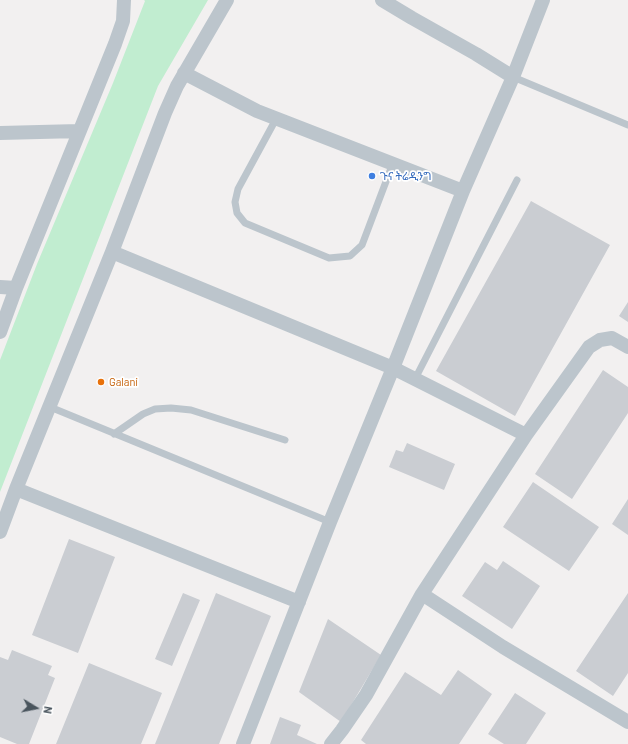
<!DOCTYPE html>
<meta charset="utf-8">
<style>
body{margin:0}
#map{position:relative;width:628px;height:744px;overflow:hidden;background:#f2f0f0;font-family:Barlow,sans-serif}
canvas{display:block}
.north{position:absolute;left:16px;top:688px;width:40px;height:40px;-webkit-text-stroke:3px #fff;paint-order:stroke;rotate:100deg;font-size:11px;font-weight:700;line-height:16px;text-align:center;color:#49545d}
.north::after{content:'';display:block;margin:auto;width:14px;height:18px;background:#49545d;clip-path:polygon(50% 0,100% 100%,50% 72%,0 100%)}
</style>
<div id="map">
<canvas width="628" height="744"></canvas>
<div class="north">N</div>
</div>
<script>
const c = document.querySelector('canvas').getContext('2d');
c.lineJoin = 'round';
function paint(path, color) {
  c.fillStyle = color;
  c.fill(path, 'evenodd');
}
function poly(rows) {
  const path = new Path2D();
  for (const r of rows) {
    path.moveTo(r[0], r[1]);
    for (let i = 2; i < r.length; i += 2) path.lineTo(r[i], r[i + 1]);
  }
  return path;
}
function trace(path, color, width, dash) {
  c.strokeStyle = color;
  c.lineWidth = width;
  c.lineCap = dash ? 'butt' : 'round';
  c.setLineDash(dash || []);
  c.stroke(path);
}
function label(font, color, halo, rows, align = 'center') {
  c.font = font + ' Barlow,"Noto Sans Ethiopic",sans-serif';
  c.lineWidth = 3.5;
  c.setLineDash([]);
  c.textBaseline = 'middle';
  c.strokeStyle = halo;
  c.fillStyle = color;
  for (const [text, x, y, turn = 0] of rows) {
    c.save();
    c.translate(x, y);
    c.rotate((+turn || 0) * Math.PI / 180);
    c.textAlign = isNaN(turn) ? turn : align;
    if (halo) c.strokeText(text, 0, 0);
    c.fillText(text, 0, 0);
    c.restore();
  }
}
const green = poly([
 [144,0,208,0,158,86,0,492,0,360,37,264,113,83,145,1]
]);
const building = poly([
 [531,201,610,245,515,416,436,371],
 [628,302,628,322,619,316],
 [603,370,628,387,628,413,572,499,535,474],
 [407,443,455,464,444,490,389,467,396,450,403,452],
 [533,482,599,527,569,571,503,527],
 [628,499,628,535,612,524],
 [69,539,115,557,78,653,32,635],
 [503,561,540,586,512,629,462,596,485,562,497,570],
 [183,593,200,600,172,666,155,659],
 [216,593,271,616,219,744,155,744],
 [628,593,628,673,613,696,576,671],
 [328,619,381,655,341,722,299,692],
 [12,650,52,666,48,675,55,678,29,744,17,744,0,737,0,657,8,660],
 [89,663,162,693,141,744,56,744],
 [458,670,492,694,459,744,366,744,361,740,405,672,441,695],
 [515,693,546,713,526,744,504,744,488,734],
 [280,717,301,725,297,735,317,744,270,744]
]);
const service = poly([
 [513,77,628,125],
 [276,119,238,189,235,202,237,213,245,223,329,258,350,256,362,245,393,163],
 [415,379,517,180],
 [50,407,330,522],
 [114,434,143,414,155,409,171,408,191,410,285,440]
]);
const minor = poly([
 [382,0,412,18,476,54,513,77],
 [184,73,257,111,463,191],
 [0,133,79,131],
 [112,252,393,368,526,435],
 [0,287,16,288],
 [0,332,16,288,115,44,123,21,124,0],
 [16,489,299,602],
 [0,532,16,489,112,252,165,113,177,86,227,0],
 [422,594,503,647,628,722],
 [243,744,330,522,393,368,463,191,513,77,543,0],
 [331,744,342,730,366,695,422,594,526,435,589,347,600,340,612,338,628,347]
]);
const markers = [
 [372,176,4,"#3f7fe0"],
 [101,382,4,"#e8710a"]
];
const shopNames = [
 ["ጉና ትሬዲንግ",380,176]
];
const foodNames = [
 ["Galani",109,382]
];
paint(green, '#c1edd0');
paint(building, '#cacdd2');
trace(service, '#bcc5cc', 7);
trace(minor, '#bcc5cc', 14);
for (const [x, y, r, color] of markers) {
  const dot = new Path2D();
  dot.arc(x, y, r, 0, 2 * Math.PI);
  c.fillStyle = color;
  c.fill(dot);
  trace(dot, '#fff', 1.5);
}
label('11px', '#366cbe', '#fff', shopNames, 'left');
label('11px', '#c56008', '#fff', foodNames, 'left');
</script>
